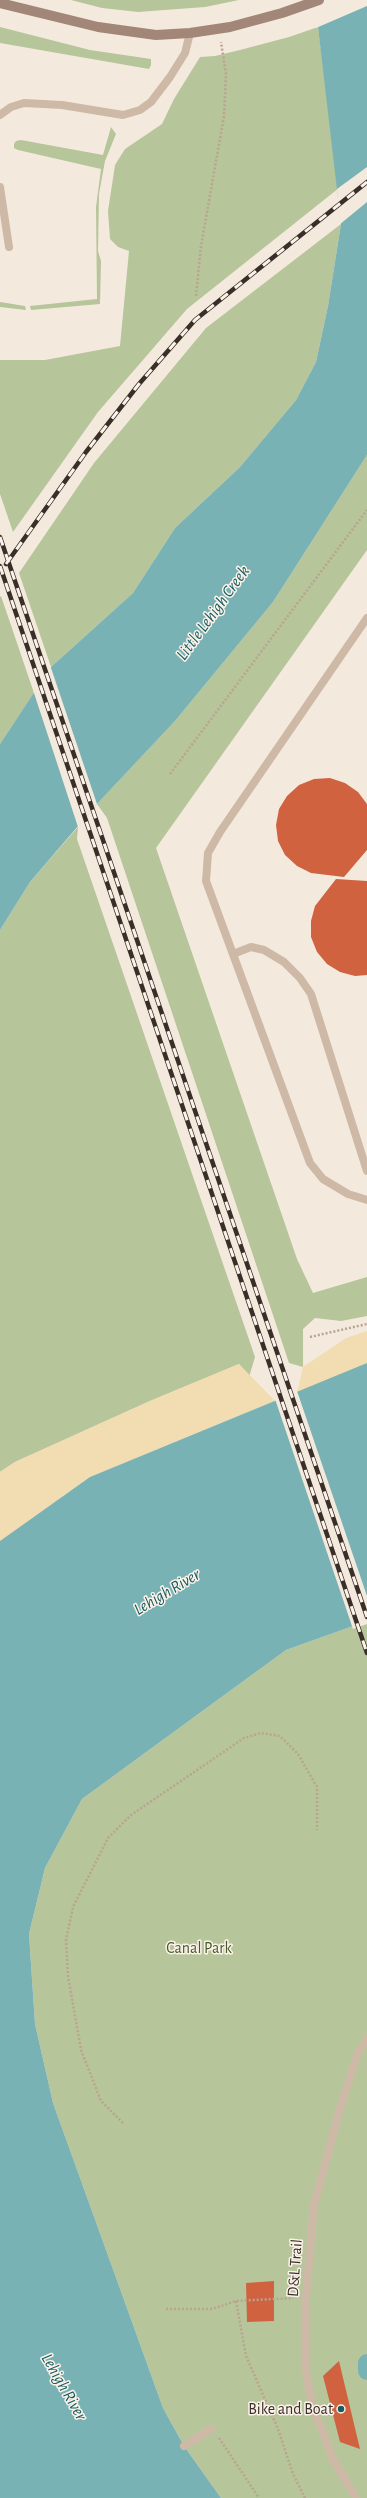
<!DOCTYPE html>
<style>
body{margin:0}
canvas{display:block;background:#f4e9dd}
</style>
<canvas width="367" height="2498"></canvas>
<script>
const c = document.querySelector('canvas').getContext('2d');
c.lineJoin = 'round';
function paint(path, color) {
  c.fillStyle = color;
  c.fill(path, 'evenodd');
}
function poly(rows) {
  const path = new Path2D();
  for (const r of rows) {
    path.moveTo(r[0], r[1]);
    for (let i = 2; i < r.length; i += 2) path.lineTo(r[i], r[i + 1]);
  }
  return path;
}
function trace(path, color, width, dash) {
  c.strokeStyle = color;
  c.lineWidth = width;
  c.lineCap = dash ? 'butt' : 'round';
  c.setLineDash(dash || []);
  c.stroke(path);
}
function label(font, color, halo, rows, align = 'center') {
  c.font = font + ' "Alegreya Sans",sans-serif';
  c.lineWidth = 3;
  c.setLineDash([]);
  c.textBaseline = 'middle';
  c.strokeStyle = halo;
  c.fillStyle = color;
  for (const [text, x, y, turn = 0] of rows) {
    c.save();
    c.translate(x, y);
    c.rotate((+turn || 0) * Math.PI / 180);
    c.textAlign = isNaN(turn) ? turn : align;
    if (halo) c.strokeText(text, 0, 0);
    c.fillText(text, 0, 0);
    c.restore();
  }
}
const green = poly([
 [71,0,239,0,205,7,138,12,102,8],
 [0,27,90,50,151,59,151,65,149,69,0,43],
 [318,27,339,188,187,309,98,412,13,532,0,494,0,360,45,360,120,346,129,251,118,247,110,239,108,211,115,165,125,149,162,124,174,99,200,57,215,56,240,50,289,37],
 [111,127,116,134,105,161,99,194,98,251,101,261,100,304,31,310,30,306,97,299,96,207,101,169,18,150,14,148,14,144,16,141,21,140,103,155],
 [341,224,328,306,316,362,296,400,240,467,175,528,133,593,51,667,19,573,94,463,206,328],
 [0,302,25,306,26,310,0,307],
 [367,455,367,550,156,848,297,1259,313,1293,367,1277,367,1316,341,1321,315,1318,303,1329,303,1367,289,1363,107,818,97,804,175,721,273,602],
 [1,596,34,693,0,744,0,597],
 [78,827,77,839,255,1357,249,1377,239,1364,150,1401,15,1462,0,1472,0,930,30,882],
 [367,1621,367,2498,221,2498,184,2446,163,2408,53,2103,35,2024,29,1934,45,1868,82,1799,286,1650]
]);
const sand = poly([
 [367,1331,367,1363,297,1393,303,1367,346,1338],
 [239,1364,275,1401,90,1477,0,1541,0,1472,15,1462,150,1401]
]);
const water = poly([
 [310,0,367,0,367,455,273,602,175,721,97,804,30,882,0,930,0,744,51,667,133,593,175,528,240,467,296,400,316,362,328,306,341,224,318,27],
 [367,1363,367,1621,286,1650,82,1799,45,1868,29,1934,35,2024,53,2103,163,2408,184,2446,221,2498,0,2498,0,1541,90,1477]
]);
const pier = poly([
 [308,0,367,0,367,6,316,28],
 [367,167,367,202,339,225,337,189],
 [50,665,97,804,78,827,33,690],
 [297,1391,367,1596,367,1624,353,1629,275,1399]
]);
const canal = poly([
 [367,2363,367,2371]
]);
const building = poly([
 [330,778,345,783,358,792,367,804,367,850,344,877,311,873,297,866,285,855,278,841,276,825,279,809,287,796,299,785,314,779],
 [336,879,367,881,367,975,355,976,340,972,327,964,317,952,311,937,311,921,315,906],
 [274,2281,274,2321,247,2322,246,2283],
 [339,2361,360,2449,340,2442,323,2376]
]);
const path = poly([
 [196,296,201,246,224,116,226,74,221,42],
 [170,774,367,510],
 [310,1337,367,1324],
 [123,2123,101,2101,81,2050,68,1976,66,1940,73,1907,108,1838,131,1815,244,1738,261,1733,280,1736,298,1754,317,1787,317,1830],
 [236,2301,246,2356,278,2429,293,2474,305,2498],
 [166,2309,212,2309,236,2301,293,2298],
 [219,2438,259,2498]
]);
const service = poly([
 [0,115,11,107,24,103,62,105,123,115,140,110,151,102,170,77,185,53,190,33],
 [0,187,9,247],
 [367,618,220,832,208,853,206,881,310,1163,323,1179,348,1194,367,1200],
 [233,954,251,947,264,950,284,962,300,978,311,994,367,1171],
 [184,2446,211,2429],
 [356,2498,334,2461,312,2405,306,2371,306,2298,314,2205,339,2112,357,2055,367,2038]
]);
const secondary = poly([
 [0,3,98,27,156,35,190,33,230,27,282,13,319,0]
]);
const rail = poly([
 [0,537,367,1617],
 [6,564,86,452,139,384,195,320,367,182],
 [0,566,367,1653]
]);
const markers = [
 [341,2409,4,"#1a5b5f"]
];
const parkNames = [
 ["Canal Park",199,1948]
];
const streetNames = [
 ["D&L Trail",295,2268,-86]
];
const poiNames = [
 ["Bike and Boat",333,2409]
];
const waterNames = [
 ["Little Lehigh Creek",213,613,-54],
 ["Lehigh River",167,1592,-31],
 ["Lehigh River",64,2387,60]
];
paint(green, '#b7c59b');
paint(sand, '#f2dcb1');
paint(water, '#79b2b4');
paint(pier, '#f4e9dd');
trace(canal, '#79b2b4', 18);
paint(building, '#d0623f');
trace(path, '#baa391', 2.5, [2, 2]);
trace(service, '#ceb9a7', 8);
trace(secondary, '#a28778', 10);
trace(rail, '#3a2e28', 4.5);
trace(rail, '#fbf3ea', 3, [9]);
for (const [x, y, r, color] of markers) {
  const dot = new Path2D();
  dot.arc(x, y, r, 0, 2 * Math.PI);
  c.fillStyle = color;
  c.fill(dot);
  trace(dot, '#fbf3ea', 1.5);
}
label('16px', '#495a2a', '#fbf3ea', parkNames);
label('16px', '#3a2e28', '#fbf3ea', streetNames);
label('16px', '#3a2e28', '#fbf3ea', poiNames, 'right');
label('italic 17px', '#1a5b5f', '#fbf3ea', waterNames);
</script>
